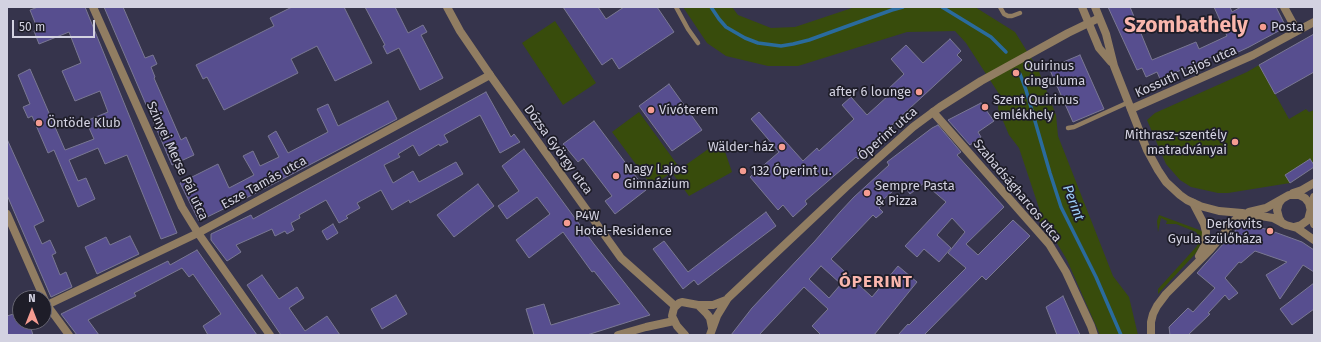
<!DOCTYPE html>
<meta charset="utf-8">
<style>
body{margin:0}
#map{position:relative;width:1321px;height:342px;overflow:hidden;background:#36344c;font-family:"Fira Sans",sans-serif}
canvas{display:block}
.frame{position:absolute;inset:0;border:8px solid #d3d2e1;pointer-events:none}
.north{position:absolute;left:12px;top:290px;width:40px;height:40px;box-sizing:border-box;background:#1e1d28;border:1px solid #666572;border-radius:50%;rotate:0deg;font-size:11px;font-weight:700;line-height:16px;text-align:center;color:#d3d2e1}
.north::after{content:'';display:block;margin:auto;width:14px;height:18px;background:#f59c91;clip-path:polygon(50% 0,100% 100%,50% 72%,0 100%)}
.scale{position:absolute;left:12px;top:20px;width:83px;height:18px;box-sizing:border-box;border:2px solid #d3d2e1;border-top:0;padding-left:5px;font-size:12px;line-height:14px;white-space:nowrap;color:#d3d2e1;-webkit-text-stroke:3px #1e1d28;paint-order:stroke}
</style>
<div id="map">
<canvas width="1321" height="342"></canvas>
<div class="frame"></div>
<div class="north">N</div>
<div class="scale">50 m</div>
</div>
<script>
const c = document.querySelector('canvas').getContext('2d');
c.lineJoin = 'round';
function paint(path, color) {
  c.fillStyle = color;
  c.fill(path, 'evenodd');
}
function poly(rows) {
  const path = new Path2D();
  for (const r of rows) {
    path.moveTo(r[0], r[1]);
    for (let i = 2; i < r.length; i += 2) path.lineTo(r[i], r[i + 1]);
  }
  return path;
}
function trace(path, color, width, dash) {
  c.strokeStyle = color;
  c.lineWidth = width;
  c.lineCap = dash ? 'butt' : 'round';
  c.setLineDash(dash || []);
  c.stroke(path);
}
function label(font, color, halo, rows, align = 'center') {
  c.font = font + ' "Fira Sans",sans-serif';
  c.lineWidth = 3.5;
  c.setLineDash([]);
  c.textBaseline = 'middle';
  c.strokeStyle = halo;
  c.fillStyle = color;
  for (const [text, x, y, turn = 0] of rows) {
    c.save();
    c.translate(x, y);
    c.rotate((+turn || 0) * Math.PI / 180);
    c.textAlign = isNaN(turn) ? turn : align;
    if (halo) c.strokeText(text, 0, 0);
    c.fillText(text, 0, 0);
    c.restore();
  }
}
const green = poly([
 [683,7,732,7,738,15,771,28,795,27,855,7,975,7,1015,32,1038,69,1056,115,1058,136,1113,276,1129,297,1138,335,1100,335,1067,260,1048,228,1045,229,1039,221,1042,217,1019,148,1009,135,998,109,999,94,966,43,955,31,907,32,798,66,768,66,726,56,707,43],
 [555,21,596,83,563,105,522,43],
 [1259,65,1289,119,1306,109,1309,112,1314,110,1314,167,1290,183,1228,193,1218,193,1191,187,1180,180,1166,164,1147,120,1155,113,1247,72],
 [639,112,679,167,652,186,612,132],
 [721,140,732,172,689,196,673,174],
 [1159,215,1202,231,1202,234,1201,244,1196,253,1158,294,1158,289,1197,246,1199,237,1196,232,1176,224,1166,224,1167,221,1161,218,1158,232,1157,221]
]);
const stream = poly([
 [711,7,719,19,726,27,745,38,758,43,781,46,793,44,809,40,892,10,903,7],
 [942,7,991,37,1006,52],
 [1020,74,1026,90,1050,173,1061,207,1096,277,1121,335]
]);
const building = poly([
 [38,7,85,7,177,233,161,239,127,155,105,164,98,148,69,160,78,181,86,178,95,199,78,207,54,150,48,153,32,116,28,118,23,107,30,104,18,75,30,69,65,150,94,139,86,121,108,112,100,91,75,101,62,71,81,63,69,32,39,44,34,31,38,30,30,10,38,7],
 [104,7,123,7,145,58,153,55,157,64,151,67,155,77,154,78,181,140,186,137,194,155,172,165,104,7],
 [292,7,344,7,372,63,335,81,317,46,291,59,298,73,224,110,207,77,203,79,196,65,274,26,270,18,292,7],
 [365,7,395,7,408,33,423,25,427,32,421,35,443,78,420,90,399,48,387,54,383,46,385,45,365,7],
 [563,7,598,7,606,19,624,7,657,7,674,32,619,69,612,58,602,65,563,7],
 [1108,7,1130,7,1152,60,1196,42,1199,49,1227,36,1214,7,1230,7,1232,12,1241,7,1276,7,1286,27,1249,47,1215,63,1212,57,1160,79,1157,72,1146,77,1142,68,1137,70,1108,7],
 [1314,34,1314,72,1275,94,1259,65,1314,34],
 [950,39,961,51,957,55,962,60,883,133,885,134,858,159,856,157,805,201,807,204,793,217,783,205,778,210,750,177,779,152,751,119,759,112,803,161,817,148,819,151,854,119,842,105,851,97,867,115,889,95,886,91,904,74,891,59,906,45,923,63,950,39],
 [1080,55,1104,109,1073,122,1049,68,1080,55],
 [669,84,702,130,672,151,639,106,669,84],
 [486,92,511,137,514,134,520,142,500,153,480,115,444,135,448,142,440,146,439,144,419,156,413,145,398,154,400,157,384,165,393,183,413,171,419,182,456,162,463,174,410,203,409,200,392,210,381,190,357,203,360,208,346,216,348,218,339,223,326,200,299,215,300,218,291,223,294,230,287,234,285,231,275,236,272,229,236,245,241,252,227,261,211,240,211,234,251,215,253,219,486,92],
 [388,101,397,119,252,195,199,221,180,183,218,164,229,188,254,175,243,156,253,151,260,166,279,157,268,136,276,131,288,153,328,132,317,109,328,104,338,126,388,101],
 [981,103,994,121,978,132,981,137,970,145,948,120,981,103],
 [594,121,646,190,615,214,605,201,612,196,583,158,578,162,563,144,594,121],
 [938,125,961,152,957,155,1004,207,966,244,978,255,1013,220,1030,236,986,280,982,276,924,335,898,335,908,324,909,325,966,268,948,253,965,232,952,218,937,235,951,248,939,262,924,249,917,257,905,246,946,202,924,183,910,194,902,183,884,199,885,201,879,208,883,212,876,218,873,215,831,259,872,297,898,266,917,282,874,335,821,335,812,326,828,309,804,287,759,335,731,335,752,308,814,242,840,212,854,197,889,165,887,162,932,128,938,125],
 [821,266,841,284,829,298,809,279,821,266],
 [7,139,44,221,34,226,42,244,50,240,56,253,52,255,60,275,66,272,72,287,51,297,7,195,7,139],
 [524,149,594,244,650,315,587,335,534,335,526,309,544,304,551,325,620,304,594,271,592,272,563,232,529,258,516,240,550,214,537,197,507,219,498,206,519,191,502,166,524,149],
 [1310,159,1314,165,1314,167,1290,183,1285,175,1310,159],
 [478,184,494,206,454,237,437,215,478,184],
 [766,212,776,226,698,285,694,280,683,289,653,249,664,241,688,272,766,212],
 [1242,223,1269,230,1302,242,1314,250,1314,272,1303,265,1280,299,1266,275,1287,262,1255,251,1241,263,1239,262,1225,278,1238,293,1229,300,1225,295,1208,313,1210,314,1188,335,1170,335,1169,327,1188,308,1193,312,1215,288,1197,273,1242,223],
 [333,224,338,233,327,240,322,231,333,224],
 [130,236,139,254,97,274,85,247,106,237,110,245,130,236],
 [197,250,257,335,208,335,203,326,221,314,193,274,189,277,182,268,134,293,136,296,88,320,99,335,77,335,61,314,168,261,170,265,197,250],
 [262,275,279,299,297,287,304,298,289,308,305,331,327,316,340,335,281,335,247,285,262,275],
 [1314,283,1314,309,1292,325,1280,309,1314,283],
 [396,295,407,314,382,329,371,309,396,295],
 [1063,296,1080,335,1057,335,1046,307,1063,296],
 [20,312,20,322,29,322,33,335,7,335,7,316,20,312]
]);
const service = poly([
 [676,7,688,29,698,43],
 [1000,7,1004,14,1008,16,1012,16,1020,13],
 [1068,128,1074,127,1129,102]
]);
const minor = poly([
 [93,7,182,207,198,233,270,335],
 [1284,7,1297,31],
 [1131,109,1253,55,1314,22],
 [933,112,1049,244,1066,272,1091,326,1094,335],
 [1193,203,1204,224,1206,232,1205,245,1199,256],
 [7,214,47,305,69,335],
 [47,305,198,233,490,75],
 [618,335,646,327,674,321],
 [1151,335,1151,322,1153,314,1157,306,1166,294,1210,250,1236,219,1249,214]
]);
const tertiary = poly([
 [447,7,460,31,490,75,621,258,675,306],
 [1082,7,1099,48,1111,62],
 [1095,7,1106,34,1114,66,1147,150,1158,170,1166,182,1180,195,1187,200,1200,206,1219,211,1242,213,1273,218,1286,225,1297,228,1314,240],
 [1293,193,1302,190,1314,183],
 [1282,199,1279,203,1277,210,1279,218,1282,223],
 [1249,212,1266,208,1289,195,1299,195,1305,198,1309,203,1314,224],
 [1294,227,1301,225,1308,220,1314,197],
 [698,305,713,305,726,300],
 [685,335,677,326,672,316,674,308,679,303,682,302,698,305,707,314,710,318,712,328],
 [710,335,717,316,728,298,846,187,913,127,940,107,981,81,1068,33,1099,18]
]);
const markers = [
 [1263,27,4,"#f59c91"],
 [1016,73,4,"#f59c91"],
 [919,92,4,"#f59c91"],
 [985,107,4,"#f59c91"],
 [651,110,4,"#f59c91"],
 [39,123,4,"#f59c91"],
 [1235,142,4,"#f59c91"],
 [782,147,4,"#f59c91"],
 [743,171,4,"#f59c91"],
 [616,176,4,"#f59c91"],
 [867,193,4,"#f59c91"],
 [567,223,4,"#f59c91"],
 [1270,231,4,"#f59c91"]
];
const poiNames = [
 ["Posta",1271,27],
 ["Quirinus",1024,66],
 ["cinguluma",1024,81],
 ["after 6 lounge",911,92,"right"],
 ["Szent Quirinus",993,100],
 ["emlékhely",993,115],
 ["Vívóterem",659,110],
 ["Öntöde Klub",47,123],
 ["Mithrasz-szentély",1227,135,"right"],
 ["matradványai",1227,150,"right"],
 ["Wälder-ház",774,147,"right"],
 ["Nagy Lajos",624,169],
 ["Gimnázium",624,184],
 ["132 Óperint u.",751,171],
 ["Sempre Pasta",875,186],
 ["& Pizza",875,201],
 ["P4W",575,216],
 ["Hotel-Residence",575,231],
 ["Derkovits",1262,224,"right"],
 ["Gyula szülőháza",1262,239,"right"]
];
const streetNames = [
 ["Kossuth Lajos utca",1186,72,-24],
 ["Óperint utca",888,134,-41],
 ["Dózsa György utca",558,150,54],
 ["Szinyei Merse Pál utca",177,161,65],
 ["Esze Tamás utca",264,183,-29],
 ["Szabadságharcos utca",1017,191,50]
];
const waterNames = [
 ["Perint",1073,203,69]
];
const districtNames = [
 ["ÓPERINT",876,282]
];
const townNames = [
 ["Szombathely",1186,26]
];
paint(green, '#384c0c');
trace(stream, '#2a6b9d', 3.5);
paint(building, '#574e8f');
trace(building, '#7a7893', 1);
trace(service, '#917d62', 4.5);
trace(minor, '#917d62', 8);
trace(tertiary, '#917d62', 8);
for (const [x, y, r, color] of markers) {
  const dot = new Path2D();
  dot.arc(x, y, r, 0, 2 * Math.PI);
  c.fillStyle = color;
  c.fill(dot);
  trace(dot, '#1e1d28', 1.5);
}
label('13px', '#d3d2e1', '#1e1d28', poiNames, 'left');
label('13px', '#d3d2e1', '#1e1d28', streetNames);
label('italic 14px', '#9dcef9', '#1e1d28', waterNames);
c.letterSpacing = '1px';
label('bold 17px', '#fab6ad', '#1e1d28', districtNames);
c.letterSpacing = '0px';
label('bold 21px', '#fab6ad', '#1e1d28', townNames);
</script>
